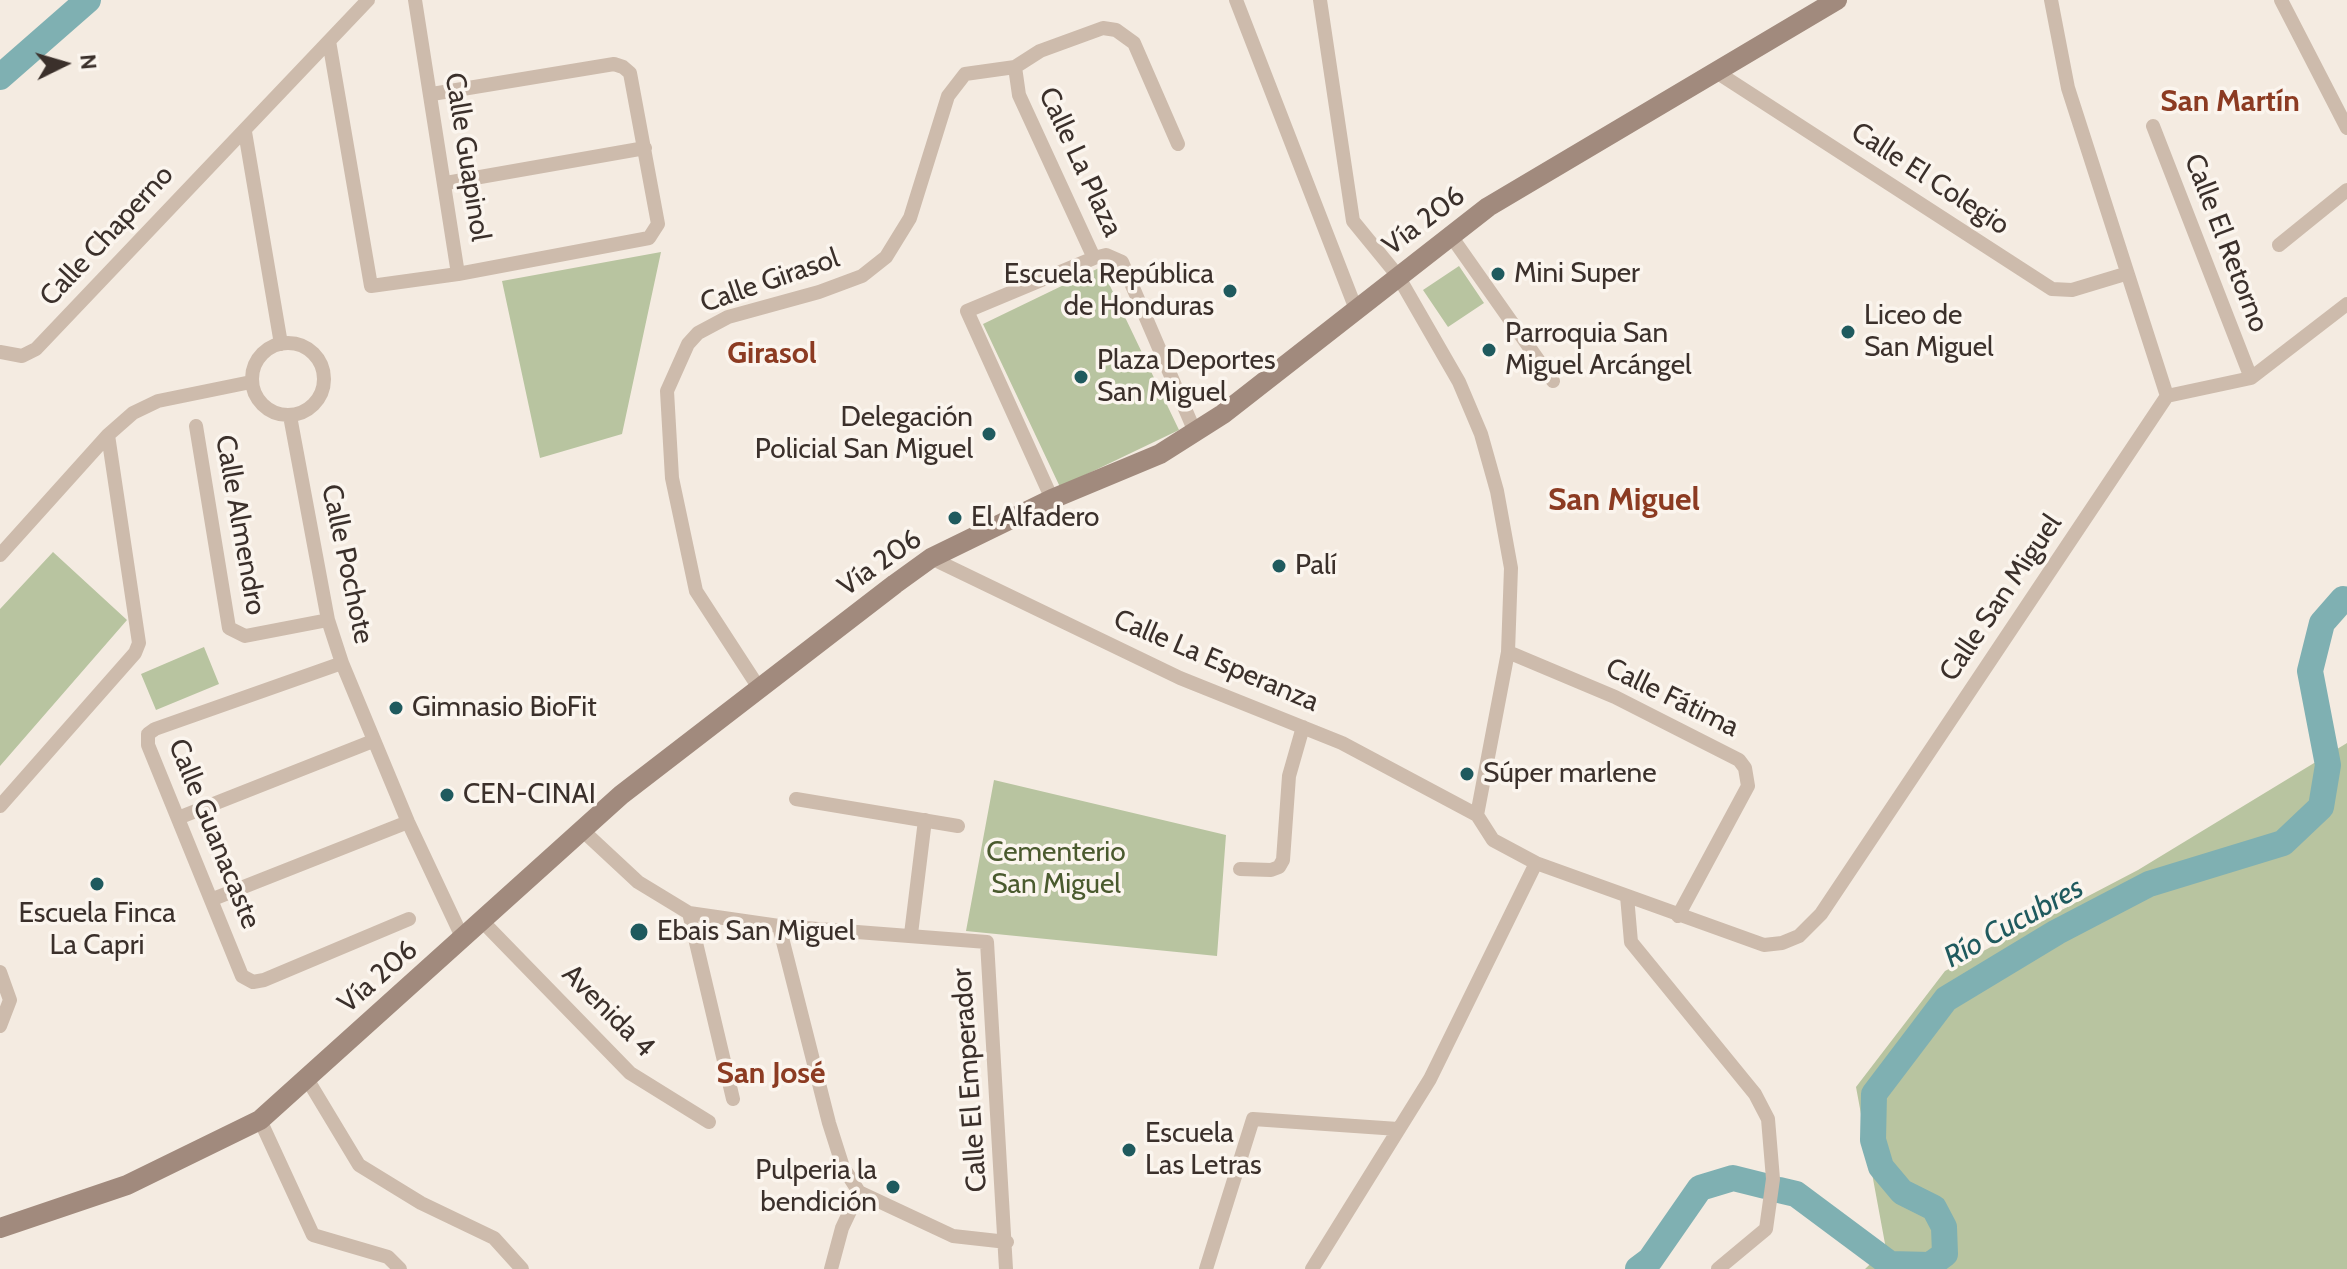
<!DOCTYPE html>
<meta charset="utf-8">
<style>
body{margin:0}
#map{position:relative;width:2347px;height:1269px;overflow:hidden;background:#f4ebe1;font-family:Cabin,sans-serif}
canvas{display:block}
.north{position:absolute;left:24px;top:24px;width:80px;height:80px;-webkit-text-stroke:6px #fbf5ee;paint-order:stroke;rotate:85deg;font-size:22px;font-weight:700;line-height:32px;text-align:center;color:#3b302b}
.north::after{content:'';display:block;margin:auto;width:28px;height:36px;background:#3b302b;clip-path:polygon(50% 0,100% 100%,50% 72%,0 100%)}
</style>
<div id="map">
<canvas width="2347" height="1269"></canvas>
<div class="north">N</div>
</div>
<script>
const c = document.querySelector('canvas').getContext('2d');
c.lineJoin = 'round';
function paint(path, color) {
  c.fillStyle = color;
  c.fill(path, 'evenodd');
}
function poly(rows) {
  const path = new Path2D();
  for (const r of rows) {
    if (r.length === 3) {
      path.moveTo(r[0] + r[2], r[1]);
      path.arc(r[0], r[1], r[2], 0, 2 * Math.PI);
      continue;
    }
    path.moveTo(r[0], r[1]);
    for (let i = 2; i < r.length; i += 2) path.lineTo(r[i], r[i + 1]);
  }
  return path;
}
function trace(path, color, width, dash) {
  c.strokeStyle = color;
  c.lineWidth = width;
  c.lineCap = dash ? 'butt' : 'round';
  c.setLineDash(dash || []);
  c.stroke(path);
}
function label(font, color, halo, rows, align = 'center') {
  c.font = font + ' Cabin,sans-serif';
  c.lineWidth = 7;
  c.setLineDash([]);
  c.textBaseline = 'middle';
  c.strokeStyle = halo;
  c.fillStyle = color;
  for (const [text, x, y, turn = 0] of rows) {
    c.save();
    c.translate(x, y);
    c.rotate((+turn || 0) * Math.PI / 180);
    c.textAlign = isNaN(turn) ? turn : align;
    if (halo) c.strokeText(text, 0, 0);
    c.fillText(text, 0, 0);
    c.restore();
  }
}
const green = poly([
 [661,252,622,434,540,458,502,281],
 [1459,266,1484,303,1448,327,1423,290],
 [1101,267,1179,430,1060,487,983,324],
 [53,552,127,620,0,766,0,609],
 [204,647,219,684,156,710,141,674],
 [2347,743,2347,1269,1865,1269,1886,1249,1856,1087,1945,971,2138,870],
 [994,780,1226,835,1217,956,966,931]
]);
const river = poly([
 [0,77,88,0],
 [1779,1190,1796,1194,1890,1264,1930,1265,1945,1254,1944,1227,1934,1208,1902,1192,1881,1167,1873,1140,1874,1094,1946,999,2057,932,2149,884,2283,843,2321,807,2328,765,2310,671,2322,623,2343,599,2347,601],
 [1638,1269,1650,1260,1700,1188,1733,1178,1765,1186]
]);
const street = poly([
 [1236,0,1357,312],
 [1320,0,1353,221,1398,276,1459,382,1481,434,1497,491,1511,568,1508,652,1477,815,1493,840,1536,863,1764,945,1782,943,1799,936,1821,914,2167,396,2068,88,2051,0],
 [2281,0,2347,128],
 [329,41,371,286,458,274,415,0],
 [1015,67,1019,95,1094,258,1106,255,1122,262,1195,432],
 [1715,71,2052,289,2072,290,2125,274],
 [432,94,614,64,623,67,630,73,658,224,649,238,458,274],
 [2153,126,2251,378],
 [245,132,281,344],
 [446,183,645,148],
 [1451,236,1553,381],
 [2279,245,2347,190],
 [288,379,36],
 [0,352,22,356,36,349,368,0],
 [2167,396,2251,378,2347,304],
 [290,416,328,620,342,663,408,822,463,939],
 [196,426,229,628,245,636,328,620],
 [1052,499,967,311,1094,258],
 [0,555,108,435,133,413,158,401,251,382],
 [931,558,1180,678,1342,743,1477,815],
 [1508,652,1615,697,1739,760,1745,768,1748,786,1678,916],
 [342,663,155,729,148,734,148,745,242,976,253,982,264,980,409,919],
 [759,688,696,591,672,478,667,391,688,344,698,333,728,317,819,292,862,276,886,257,910,218,948,96,965,74,1015,67,1040,51,1103,28,1116,30,1134,43,1178,144],
 [796,799,958,826],
 [0,806,135,653,139,643,108,435],
 [178,818,373,741],
 [581,829,638,882,689,913,779,926,987,942,1006,1269],
 [1240,869,1271,870,1279,867,1283,860,1289,776,1303,727],
 [1627,896,1631,942,1755,1094,1768,1119,1773,1179,1766,1229,1718,1269],
 [213,899,408,822],
 [689,913,733,1099],
 [482,921,630,1073,709,1122],
 [779,926,829,1123,843,1167,859,1192],
 [911,934,925,820],
 [0,972,10,1000,0,1026],
 [306,1077,359,1165,421,1203,494,1238,522,1269],
 [260,1120,313,1235,388,1257,400,1269],
 [859,1192,953,1236,1007,1242],
 [831,1269,842,1228,859,1192],
 [1206,1269,1253,1119,1398,1129],
 [1312,1269,1430,1079,1536,863]
]);
const secondary = poly([
 [0,1228,127,1185,260,1120,621,795,895,584,931,558,1052,499,1160,454,1223,414,1488,207,1837,0]
]);
const markers = [
 [1498,274,8,"#1f5a5e"],
 [1230,291,8,"#1f5a5e"],
 [1848,332,8,"#1f5a5e"],
 [1489,350,8,"#1f5a5e"],
 [1081,377,8,"#1f5a5e"],
 [989,434,8,"#1f5a5e"],
 [955,518,8,"#1f5a5e"],
 [1279,566,8,"#1f5a5e"],
 [396,708,8,"#1f5a5e"],
 [1467,774,8,"#1f5a5e"],
 [447,795,8,"#1f5a5e"],
 [97,884,8,"#1f5a5e"],
 [639,932,10,"#1f5a5e"],
 [1129,1150,8,"#1f5a5e"],
 [893,1187,8,"#1f5a5e"]
];
const streetNames = [
 ["Calle Guapinol",467,157,81],
 ["Calle La Plaza",1080,162,65],
 ["Calle El Colegio",1930,179,33],
 ["Vía 206",1424,221,-37],
 ["Calle Chaperno",107,236,-47],
 ["Calle El Retorno",2226,243,69],
 ["Calle Girasol",770,281,-19],
 ["Calle Almendro",240,525,80],
 ["Vía 206",880,563,-35],
 ["Calle Pochote",347,564,78],
 ["Calle San Miguel",2001,598,-56],
 ["Calle La Esperanza",1216,661,23],
 ["Calle Fátima",1672,698,26],
 ["Calle Guanacaste",214,834,68],
 ["Vía 206",378,977,-41],
 ["Avenida 4",608,1011,45],
 ["Calle El Emperador",970,1080,-94]
];
const poiNames = [
 ["Mini Super",1514,274],
 ["Escuela República",1214,275,"right"],
 ["de Honduras",1214,307,"right"],
 ["Liceo de",1864,316],
 ["San Miguel",1864,348],
 ["Parroquia San",1505,334],
 ["Miguel Arcángel",1505,366],
 ["Plaza Deportes",1097,361],
 ["San Miguel",1097,393],
 ["Delegación",973,418,"right"],
 ["Policial San Miguel",973,450,"right"],
 ["El Alfadero",971,518],
 ["Palí",1295,566],
 ["Gimnasio BioFit",412,708],
 ["Súper marlene",1483,774],
 ["CEN-CINAI",463,795],
 ["Escuela Finca",97,914,"center"],
 ["La Capri",97,946,"center"],
 ["Ebais San Miguel",657,932],
 ["Escuela",1145,1134],
 ["Las Letras",1145,1166],
 ["Pulperia la",877,1171,"right"],
 ["bendición",877,1203,"right"]
];
const parkNames = [
 ["Cementerio",1056,853],
 ["San Miguel",1056,885]
];
const neighbourhoodNames = [
 ["San Martín",2230,102],
 ["Girasol",772,354],
 ["San José",771,1074]
];
const waterNames = [
 ["Río Cucubres",2014,923,-29]
];
const quarterNames = [
 ["San Miguel",1624,501]
];
paint(green, '#b8c4a0');
trace(river, '#7fb0b2', 26);
trace(street, '#cdbbac', 14);
trace(secondary, '#a18a7d', 20);
for (const [x, y, r, color] of markers) {
  const dot = new Path2D();
  dot.arc(x, y, r, 0, 2 * Math.PI);
  c.fillStyle = color;
  c.fill(dot);
  trace(dot, '#fbf5ee', 3);
}
label('28px', '#3b302b', '#fbf5ee', streetNames);
label('28px', '#3b302b', '#fbf5ee', poiNames, 'left');
label('28px', '#4a5a2e', '#fbf5ee', parkNames);
label('bold 30px', '#8c3b22', '#fbf5ee', neighbourhoodNames);
label('italic 30px', '#1f5a5e', '#fbf5ee', waterNames);
label('bold 32px', '#8c3b22', '#fbf5ee', quarterNames);
</script>
